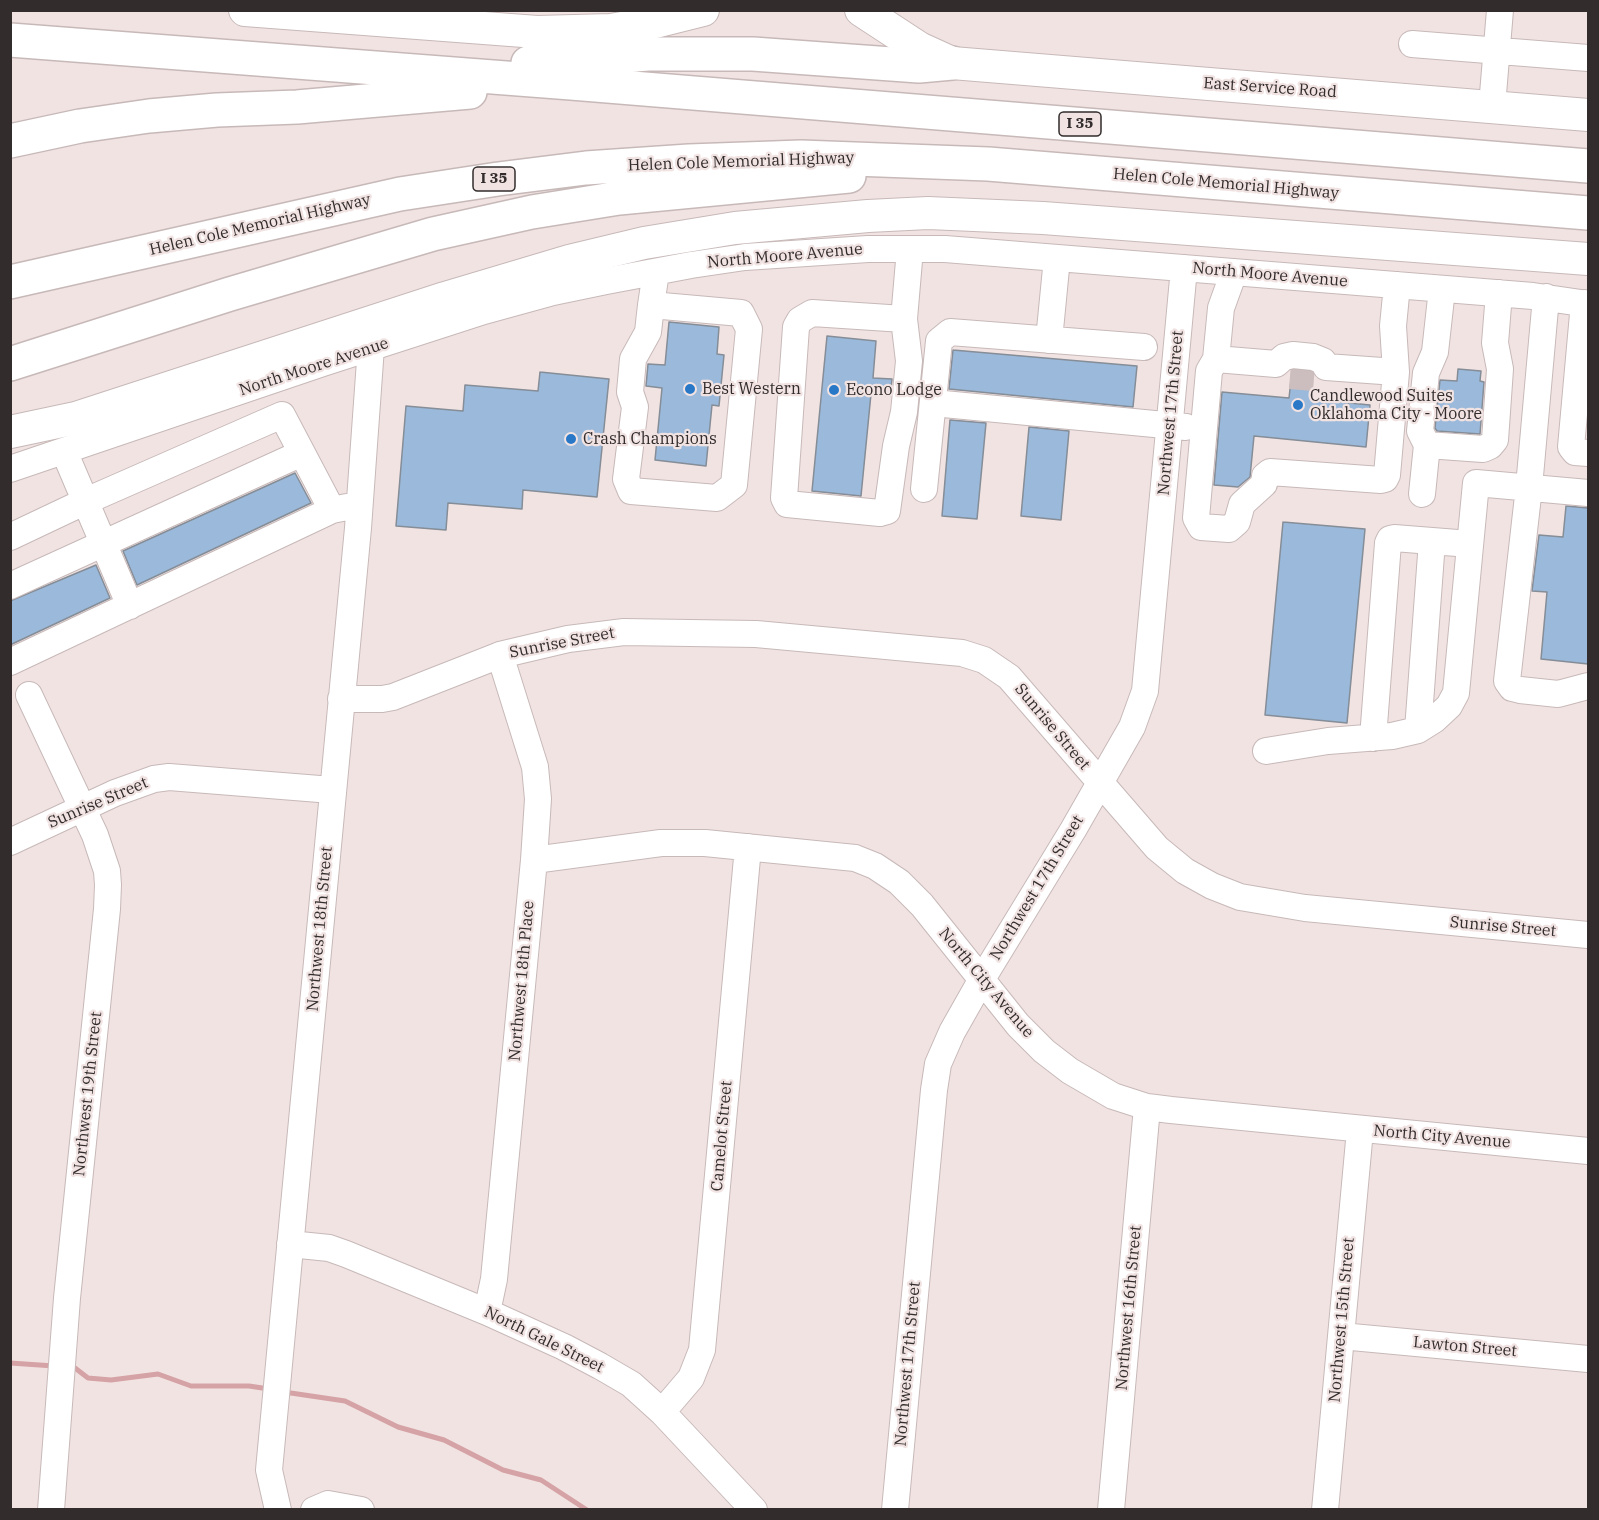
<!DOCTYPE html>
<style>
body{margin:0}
#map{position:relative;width:1599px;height:1520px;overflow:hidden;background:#f2e3e3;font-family:"IBM Plex Serif",serif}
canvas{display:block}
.frame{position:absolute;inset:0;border:12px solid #322c2c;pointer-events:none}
</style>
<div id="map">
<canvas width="1599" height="1520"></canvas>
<div class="frame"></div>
</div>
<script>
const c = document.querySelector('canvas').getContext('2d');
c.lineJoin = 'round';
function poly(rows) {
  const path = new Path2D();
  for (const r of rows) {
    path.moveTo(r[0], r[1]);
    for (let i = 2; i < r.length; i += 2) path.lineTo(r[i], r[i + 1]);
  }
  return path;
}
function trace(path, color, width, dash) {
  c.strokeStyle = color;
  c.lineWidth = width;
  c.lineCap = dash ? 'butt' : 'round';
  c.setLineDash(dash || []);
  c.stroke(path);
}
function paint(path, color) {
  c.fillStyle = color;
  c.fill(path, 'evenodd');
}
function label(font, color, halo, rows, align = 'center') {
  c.font = font + ' "IBM Plex Serif",serif';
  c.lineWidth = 4.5;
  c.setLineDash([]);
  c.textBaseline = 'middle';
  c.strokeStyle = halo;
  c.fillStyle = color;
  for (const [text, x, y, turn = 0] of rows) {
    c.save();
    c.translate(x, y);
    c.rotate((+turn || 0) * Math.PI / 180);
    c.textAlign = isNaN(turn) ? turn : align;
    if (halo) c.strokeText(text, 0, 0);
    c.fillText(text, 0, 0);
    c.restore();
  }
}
const stream = poly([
 [10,1363,54,1366],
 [69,1367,75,1368,88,1378,111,1380,158,1374,191,1386,249,1386,269,1389],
 [284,1392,345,1401,398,1427,444,1440,503,1470,541,1480,587,1510]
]);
const building = poly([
 [669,322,719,327,717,354,724,355,719,406,712,405,706,466,655,460,662,388,646,386,648,364,665,365,669,322],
 [827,336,876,341,873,378,892,379,890,396,871,394,861,496,812,491,827,336],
 [953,350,1137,366,1133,407,949,389,953,350],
 [1458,369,1481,371,1480,381,1484,382,1480,434,1437,431,1435,428,1440,380,1457,381,1458,369],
 [1294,370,1312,373,1310,399,1370,405,1366,447,1254,436,1250,477,1238,487,1214,485,1222,392,1289,398,1292,371,1294,370],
 [540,372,609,379,597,497,523,490,522,509,448,503,446,530,396,526,406,406,463,411,465,385,538,391,540,372],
 [950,420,986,423,977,519,942,516,950,420],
 [1029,427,1069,431,1061,520,1021,516,1029,427],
 [295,473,311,503,137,585,123,551,295,473],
 [1566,506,1588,508,1588,664,1541,659,1547,592,1532,591,1539,535,1563,537,1566,506],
 [1283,522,1365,529,1347,723,1265,715,1283,522],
 [96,565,110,598,10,645,10,601,96,565]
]);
const minorTunnel = poly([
 [1290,376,1314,378]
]);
const minor = poly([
 [1412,44,1588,58],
 [1492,106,1500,10],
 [1234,272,1221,308,1216,359,1209,371,1196,518,1201,527,1229,529,1237,522,1242,504,1264,484,1265,476,1270,472,1381,480,1385,479,1387,475,1396,372,1393,326,1397,285],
 [1546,297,1529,487,1507,681,1512,688,1520,690,1558,694,1588,686],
 [1584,303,1571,447,1575,452,1588,453],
 [651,305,741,313,749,329,734,485,717,498,631,491,626,479,635,407,630,392,633,359,648,332,651,305,656,272],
 [904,319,812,313,800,320,796,327,784,498,787,504,880,513,887,511,896,446,904,412,909,361,904,319,910,249],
 [1049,340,1057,258],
 [1216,359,1276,364,1284,357,1293,355,1313,357,1323,361,1326,367,1396,372],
 [933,403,1186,427],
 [1427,445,1483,449,1490,446,1495,440,1500,369,1495,343,1499,293],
 [64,451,130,606],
 [10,469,323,363,484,311,553,292,606,281,691,265,745,257,868,249,945,249,1533,296,1588,304],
 [924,489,939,341,950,332,1144,347],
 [1422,494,1427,445,1420,431,1426,373,1435,352,1442,289],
 [10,537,86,501,282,415,332,510],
 [10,586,302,453],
 [10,662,332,510,347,507],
 [29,695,95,835,107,871,108,885,107,909,67,1298,51,1510],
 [341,699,382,699,393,697,500,655,568,639,624,632,756,634,962,653,984,660,1009,677,1157,848,1185,871,1212,886,1240,897,1305,908,1588,935],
 [1418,730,1432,541],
 [1373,738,1388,543,1390,539,1394,538,1470,544],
 [1266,751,1328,741,1392,736,1418,730,1434,720,1449,706,1456,693,1476,483,1588,493],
 [10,842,115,793,154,779,169,777,332,790],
 [534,860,661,843,705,843,855,858,875,866,899,882,922,905,1018,1025,1044,1051,1070,1071,1113,1096,1147,1107,1171,1110,1588,1151],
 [290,1244,329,1248,346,1254,487,1312,564,1347,600,1366,631,1384,662,1412,754,1510],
 [487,1312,494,1279,534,860,538,799,535,767,500,655],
 [1341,1336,1588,1359],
 [662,1412,691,1378,702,1350,748,847],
 [278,1510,269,1470,358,528,371,347],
 [314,1510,328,1504,361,1510],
 [895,1510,934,1090,938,1064,952,1032,982,979,1073,830,1132,727,1145,691,1184,268],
 [1111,1510,1147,1107],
 [1325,1510,1360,1130]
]);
const major = poly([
 [245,10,537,32,611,30,655,22,703,10],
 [861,10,919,48,952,63,1588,115],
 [10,432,76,418,445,298,569,261,644,243,735,228,868,216,928,213,1043,218,1588,259]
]);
const highway = poly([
 [10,40,571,83,1588,166],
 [528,63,648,54,753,54,919,66,952,63],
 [10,141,80,126,149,116,217,110,297,107,470,92],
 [10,282,400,194,498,179,586,168,689,161,801,157,988,164,1588,213],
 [10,364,230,294,433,234,532,212,619,198,849,176]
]);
const markers = [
 [690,389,6,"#2978c7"],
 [834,390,6,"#2978c7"],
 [1298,405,6,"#2978c7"],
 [571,439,6,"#2978c7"]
];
const shields = [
 [1080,124,42],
 [494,179,42]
];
const shieldNames = [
 ["I 35",1080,124],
 ["I 35",494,179]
];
const streetNames = [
 ["East Service Road",1270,88,4],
 ["Helen Cole Memorial Highway",741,162,-2],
 ["Helen Cole Memorial Highway",1226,184,5],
 ["Helen Cole Memorial Highway",260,225,-13],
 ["North Moore Avenue",785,256,-5],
 ["North Moore Avenue",1270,275,5],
 ["North Moore Avenue",314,367,-18],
 ["Northwest 17th Street",1171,413,-85],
 ["Sunrise Street",562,643,-11],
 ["Sunrise Street",1052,727,50],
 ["Sunrise Street",98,803,-23],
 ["Northwest 17th Street",1037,888,-59],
 ["Sunrise Street",1503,927,5],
 ["Northwest 18th Street",320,929,-85],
 ["Northwest 18th Place",522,981,-85],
 ["North City Avenue",986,983,50],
 ["Northwest 19th Street",88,1094,-84],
 ["Camelot Street",722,1136,-85],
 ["North City Avenue",1442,1137,5],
 ["Northwest 16th Street",1129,1308,-85],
 ["Northwest 15th Street",1342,1320,-85],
 ["North Gale Street",544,1340,26],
 ["Lawton Street",1465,1347,5],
 ["Northwest 17th Street",908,1364,-85]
];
const poiNames = [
 ["Best Western",702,389],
 ["Econo Lodge",846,390],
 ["Candlewood Suites",1310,396],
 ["Oklahoma City - Moore",1310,414],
 ["Crash Champions",583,439]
];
trace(stream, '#d5a3a5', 5);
paint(building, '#9ab9db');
trace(building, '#858d97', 1.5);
trace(minorTunnel, '#ccbebe', 26, [26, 13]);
trace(minor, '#c8b9b9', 28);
trace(major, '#c8b9b9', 34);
trace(highway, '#c8b9b9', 36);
trace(minor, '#fff', 26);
trace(major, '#fff', 32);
trace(highway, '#fff', 33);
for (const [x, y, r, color] of markers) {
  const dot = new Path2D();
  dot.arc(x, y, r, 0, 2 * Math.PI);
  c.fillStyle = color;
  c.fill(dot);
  trace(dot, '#f2e3e3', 2);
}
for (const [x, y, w] of shields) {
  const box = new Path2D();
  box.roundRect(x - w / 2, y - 12, w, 24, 4.5);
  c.fillStyle = '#f2e3e3';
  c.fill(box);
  trace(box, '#322c2c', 1.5);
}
label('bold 15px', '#322c2c', null, shieldNames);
label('16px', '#322c2c', '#f2e3e3', streetNames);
label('16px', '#322c2c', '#f2e3e3', poiNames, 'left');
</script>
